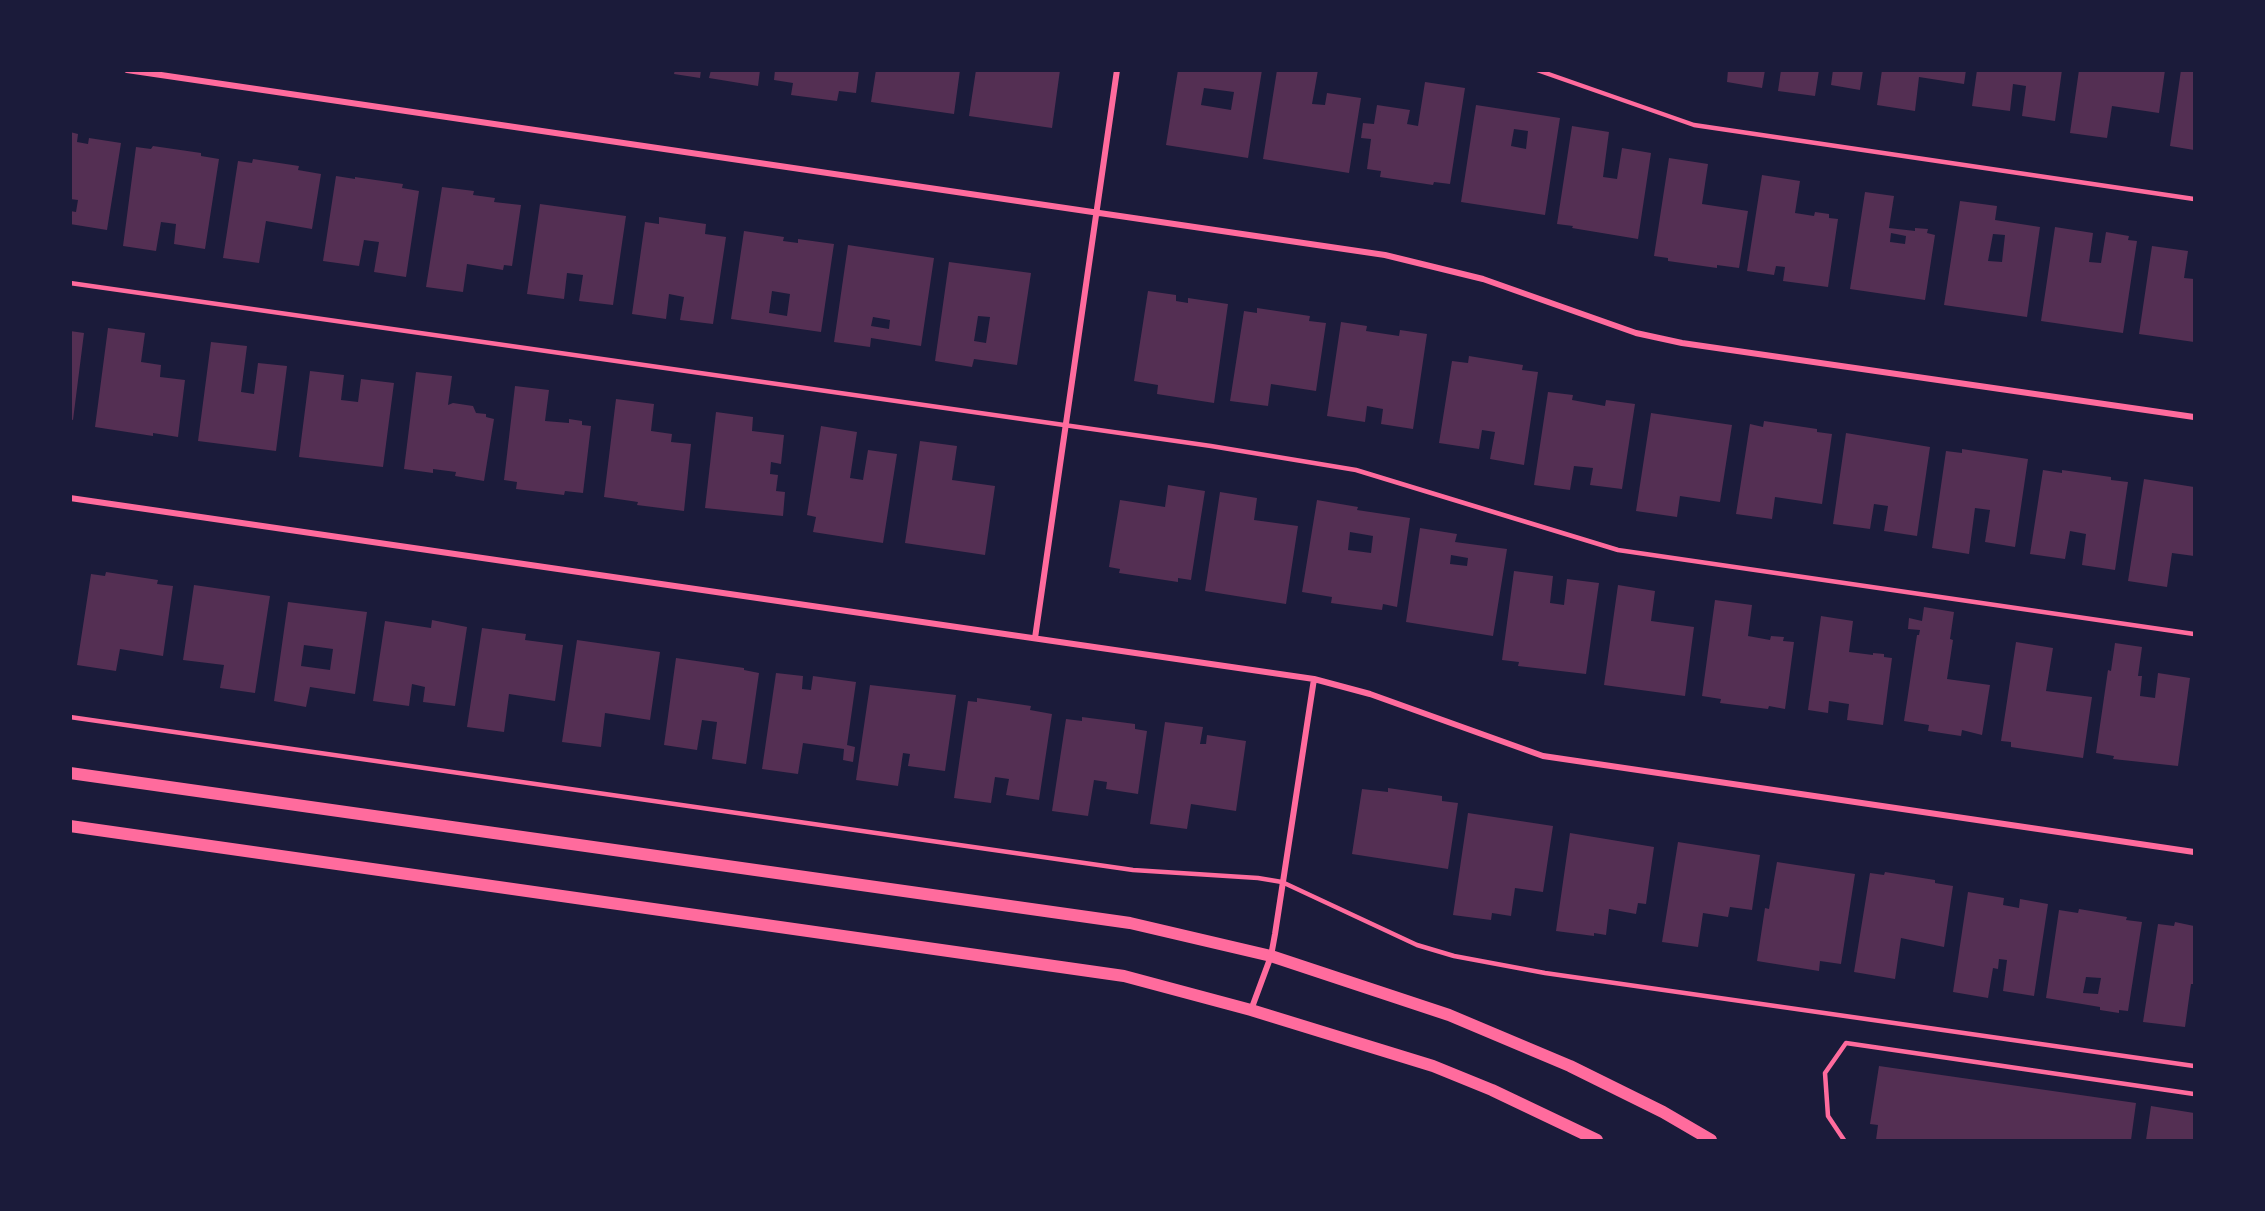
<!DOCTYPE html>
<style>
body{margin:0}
#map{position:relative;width:2265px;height:1211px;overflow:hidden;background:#1b1b3a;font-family:"PT Sans",sans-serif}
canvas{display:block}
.frame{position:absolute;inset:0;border:72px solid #1b1b3a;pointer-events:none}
</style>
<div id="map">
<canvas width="2265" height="1211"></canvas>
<div class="frame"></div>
</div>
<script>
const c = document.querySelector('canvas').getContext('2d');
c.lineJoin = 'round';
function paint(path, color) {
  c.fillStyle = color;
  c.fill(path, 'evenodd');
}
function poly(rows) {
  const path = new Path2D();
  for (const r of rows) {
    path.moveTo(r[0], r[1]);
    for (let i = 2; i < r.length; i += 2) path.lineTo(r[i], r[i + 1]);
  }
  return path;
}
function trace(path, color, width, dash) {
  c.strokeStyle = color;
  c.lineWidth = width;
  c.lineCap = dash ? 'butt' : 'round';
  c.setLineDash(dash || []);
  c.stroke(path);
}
const building = poly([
 [675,70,701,70,700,78,674,74],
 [711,70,760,70,758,86,709,78],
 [775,70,859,70,856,93,839,91,837,101,791,95,793,83,774,80],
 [876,70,960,70,954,114,871,102],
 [976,70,1060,70,1052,128,969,116],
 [1178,70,1262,70,1248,158,1166,145],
 [1204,88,1234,92,1231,110,1201,105],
 [1277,70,1318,70,1312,104,1325,105,1327,93,1361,98,1349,173,1263,159],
 [1728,70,1765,70,1762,88,1727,82],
 [1781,70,1819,70,1815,96,1778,91],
 [1833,70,1863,70,1860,90,1831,85],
 [1882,70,1966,70,1964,84,1919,77,1915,111,1877,105],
 [1977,70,2062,70,2055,121,2022,116,2026,86,2013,84,2010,111,1972,106],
 [2079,70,2165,70,2159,113,2112,106,2107,138,2070,133],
 [2181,70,2194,70,2194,150,2170,146],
 [1425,82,1465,88,1450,184,1434,182,1433,185,1380,177,1381,171,1367,169,1371,139,1361,138,1363,123,1374,124,1377,105,1410,110,1407,124,1418,126],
 [1476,105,1560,118,1545,215,1461,202],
 [1514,129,1528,131,1526,149,1511,146],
 [1572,126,1609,132,1603,177,1617,179,1622,148,1651,153,1638,239,1572,228,1573,226,1557,224],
 [70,132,78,134,77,142,88,144,89,138,121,143,107,230,70,224,70,211,76,212,78,200,70,199],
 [153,146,201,153,201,156,219,159,205,249,174,244,176,224,161,222,156,251,123,246,136,147,151,149],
 [1669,158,1708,164,1702,204,1748,211,1739,268,1717,265,1717,268,1668,261,1668,258,1654,256],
 [253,159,299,166,298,170,321,174,312,229,266,221,259,263,223,258,238,161,252,163],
 [1762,175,1800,181,1795,213,1814,216,1815,212,1829,214,1829,218,1838,219,1828,287,1783,281,1785,267,1776,266,1774,275,1747,271],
 [336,176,355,179,355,177,403,184,402,188,419,191,406,277,374,272,379,242,364,240,359,266,323,261],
 [442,187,474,191,473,195,495,198,494,202,521,205,512,266,504,265,503,270,467,264,463,292,426,287],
 [1865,192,1894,196,1889,228,1915,231,1915,228,1928,229,1927,233,1935,235,1925,300,1850,289],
 [1891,233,1906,236,1905,244,1890,242],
 [1960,201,1997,206,1995,220,2040,227,2027,317,1944,305],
 [1993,234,2005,235,2002,262,1988,261],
 [540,204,626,216,613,305,579,301,583,275,567,273,564,299,527,294],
 [659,217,706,224,705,234,726,237,713,324,680,320,684,297,669,294,666,319,632,314,645,222,659,224],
 [2055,227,2093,233,2089,262,2101,263,2106,232,2129,236,2128,240,2137,241,2123,333,2041,321],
 [744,231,784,237,783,241,798,243,798,239,834,244,821,332,731,319],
 [772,291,790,294,787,316,769,313],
 [848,245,934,258,921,346,871,338,870,347,834,342],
 [873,317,890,320,889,329,871,326],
 [2152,246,2188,251,2184,278,2194,279,2194,342,2139,334],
 [949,262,1031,273,1017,365,974,359,972,367,935,361],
 [978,316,990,317,986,343,974,341],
 [1148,291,1176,295,1176,301,1188,303,1188,298,1228,304,1214,403,1157,394,1158,385,1134,381],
 [1257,308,1310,316,1309,321,1326,323,1316,391,1271,384,1268,406,1230,401,1244,311,1257,313],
 [1341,322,1367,326,1366,331,1399,336,1400,330,1427,334,1413,429,1381,424,1383,409,1367,406,1365,422,1327,416],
 [108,328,145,333,141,362,161,365,160,377,185,380,178,437,153,433,153,436,95,427],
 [70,331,84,333,73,420,70,419],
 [211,342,247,346,241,392,254,394,258,363,287,366,276,451,198,441],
 [1469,356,1523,365,1522,370,1538,372,1524,465,1490,459,1495,432,1482,430,1479,449,1439,443,1452,361,1468,363],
 [310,371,344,375,341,400,358,402,361,379,394,383,383,467,299,457],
 [416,372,452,376,448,405,453,403,473,406,476,413,486,414,486,417,494,419,484,481,455,476,456,472,433,469,433,473,404,469],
 [515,386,549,390,545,421,569,423,569,419,582,421,582,425,591,426,583,493,565,491,564,495,516,489,517,482,504,480],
 [1548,392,1573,395,1572,400,1605,406,1606,400,1635,404,1622,489,1590,485,1593,468,1574,466,1570,490,1534,485],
 [616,399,654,404,651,431,672,434,671,442,691,444,684,511,637,505,638,502,604,497],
 [716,412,753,417,752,431,784,435,781,464,771,462,770,474,778,475,776,491,785,492,783,516,705,508],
 [1651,413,1732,425,1720,502,1680,496,1677,517,1636,511],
 [1764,421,1817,429,1817,432,1832,434,1822,504,1775,497,1772,519,1736,514,1750,424,1763,427],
 [821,426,857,432,850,478,863,480,868,450,897,454,883,543,813,532,816,517,807,515],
 [1846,433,1930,447,1917,536,1884,531,1888,506,1874,504,1870,529,1833,524],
 [920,441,957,446,952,480,995,486,985,555,905,543],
 [1962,449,2028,459,2015,547,1985,542,1990,510,1975,508,1969,554,1932,548,1946,451,1962,453],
 [2043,470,2062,473,2062,470,2111,477,2111,480,2128,482,2115,570,2082,565,2086,534,2070,531,2065,559,2030,554],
 [2144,479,2194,487,2194,556,2172,553,2167,587,2128,581],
 [1168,485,1205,491,1191,580,1178,578,1178,582,1119,573,1120,569,1109,567,1120,500,1165,507],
 [1220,492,1257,498,1254,520,1298,526,1286,604,1205,591],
 [1317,500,1358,507,1357,510,1410,518,1397,607,1383,604,1382,610,1331,603,1332,597,1302,592],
 [1350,532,1373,536,1371,553,1348,550],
 [1420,528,1457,534,1455,542,1507,549,1493,636,1406,622],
 [1451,555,1468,558,1467,566,1450,564],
 [1514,571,1553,576,1550,603,1564,605,1567,579,1599,583,1586,674,1518,666,1519,662,1502,660],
 [106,572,158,580,157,584,173,586,163,656,120,649,116,671,77,665,91,574,105,576],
 [194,585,270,596,255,693,220,688,224,665,183,660],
 [1618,585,1655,591,1651,621,1694,627,1685,696,1604,685],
 [1715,600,1752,605,1748,636,1770,640,1771,636,1784,637,1783,641,1794,642,1785,709,1769,706,1768,709,1720,703,1721,699,1702,696],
 [288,602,367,612,355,694,310,687,306,707,274,701],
 [304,645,333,649,330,670,301,666],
 [1924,607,1954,612,1950,639,1953,640,1947,679,1990,685,1982,735,1962,730,1961,736,1928,731,1929,725,1904,721,1917,635,1919,635,1920,630,1908,629,1909,618,1922,621],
 [1821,616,1853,621,1849,652,1873,655,1873,653,1884,654,1884,657,1892,658,1883,725,1847,720,1849,704,1829,701,1828,713,1808,710],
 [432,620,467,627,455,706,423,702,425,687,412,684,409,706,373,701,385,621,431,628],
 [482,628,526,634,525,640,563,645,555,701,509,694,504,732,467,727],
 [577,640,660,652,650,720,605,713,601,747,562,742],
 [2016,642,2053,648,2046,691,2092,697,2083,758,2011,747,2011,742,2001,741],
 [2115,643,2142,647,2138,676,2142,676,2140,696,2155,698,2158,673,2190,678,2178,766,2113,759,2114,756,2096,753,2108,670,2111,671],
 [676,658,744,668,744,670,759,673,746,764,712,759,717,722,702,720,697,750,664,745],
 [776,673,803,676,802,689,811,690,813,676,856,682,847,745,855,747,853,762,843,760,844,749,803,743,798,774,762,769],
 [870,685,956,695,945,771,908,766,910,754,903,753,898,786,856,780],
 [977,698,1031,706,1030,710,1052,714,1039,800,1006,795,1009,779,995,777,991,803,954,798,968,701,977,702],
 [1082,717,1135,724,1135,729,1147,731,1138,794,1106,789,1107,782,1094,780,1088,816,1052,811,1066,719,1082,721],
 [1165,722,1203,727,1200,744,1206,744,1207,735,1246,741,1236,811,1191,804,1187,829,1150,824],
 [1388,788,1442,796,1442,801,1458,803,1448,869,1352,854,1362,789,1388,792],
 [1468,813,1553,826,1543,892,1515,888,1511,916,1492,913,1491,920,1453,915],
 [1570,833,1654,847,1646,904,1638,903,1636,914,1609,909,1606,935,1594,933,1594,936,1556,931],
 [1678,842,1760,855,1752,910,1730,907,1728,917,1703,913,1698,947,1662,942],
 [1777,862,1855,874,1841,964,1820,961,1819,971,1757,961,1765,908,1769,909],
 [1885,872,1935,880,1935,883,1953,886,1944,947,1901,938,1895,979,1854,972,1870,873,1884,875],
 [1968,892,2004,898,2003,905,2019,908,2020,899,2048,904,2034,996,2003,991,2007,960,1999,959,1998,969,1993,968,1988,998,1953,992],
 [2079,909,2127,917,2126,920,2142,922,2128,1011,2119,1010,2119,1013,2100,1010,2100,1007,2046,998,2059,910,2078,913],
 [2086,977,2101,978,2098,994,2083,993],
 [2175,922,2194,926,2194,984,2191,984,2185,1027,2143,1022,2158,924,2174,926],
 [1879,1066,2136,1103,2131,1140,1876,1140,1878,1125,1870,1124],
 [2151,1106,2194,1113,2194,1140,2146,1140]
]);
const service = poly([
 [1537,70,1694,125,2194,199],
 [70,283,1211,446,1356,470,1618,550,2194,634],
 [70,717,1133,870,1258,878,1282,882,1417,945,1454,956,1545,973,2194,1066],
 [1844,1140,1828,1116,1825,1073,1846,1043,2194,1094]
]);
const minor = poly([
 [127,70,1385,255,1483,279,1636,333,1682,343,2194,417],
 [70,498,1314,679,1370,694,1543,756,2194,852],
 [1035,638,1117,70],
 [1251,1010,1271,956,1275,934,1314,679]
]);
const secondary = poly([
 [70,773,1130,923,1271,956,1449,1015,1570,1066,1663,1112,1711,1140],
 [70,826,1124,976,1251,1010,1433,1066,1492,1090,1597,1140]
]);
paint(building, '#542f53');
trace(service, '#ff6b9d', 4.5);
trace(minor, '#ff6b9d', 6);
trace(secondary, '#ff6b9d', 12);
</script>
